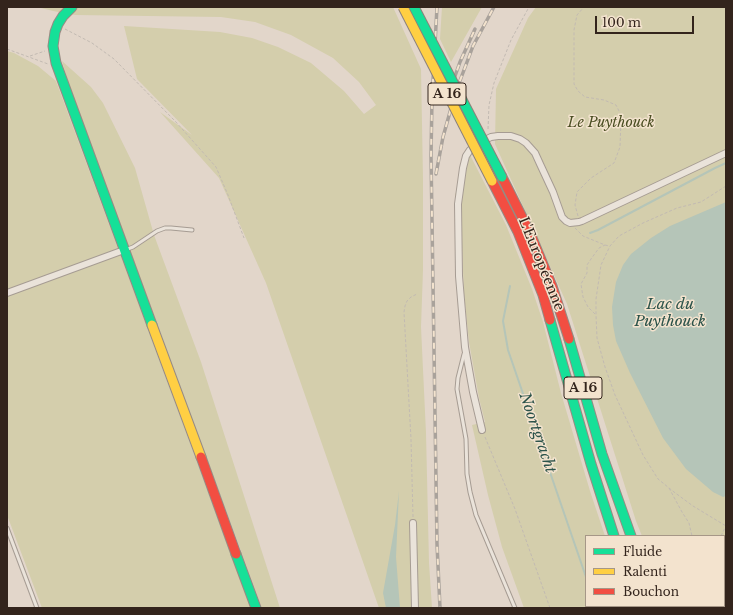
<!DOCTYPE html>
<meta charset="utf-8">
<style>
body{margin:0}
#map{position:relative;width:733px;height:615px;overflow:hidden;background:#e2d6ca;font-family:"Libre Baskerville",serif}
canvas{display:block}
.frame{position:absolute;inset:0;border:8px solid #33241c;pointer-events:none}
.legend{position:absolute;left:585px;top:535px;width:140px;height:72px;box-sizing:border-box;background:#f3e3ce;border:1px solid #a69787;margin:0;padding:5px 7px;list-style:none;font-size:12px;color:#33241c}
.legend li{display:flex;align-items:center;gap:8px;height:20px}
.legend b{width:20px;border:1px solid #a69787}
.scale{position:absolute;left:595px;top:16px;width:99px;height:18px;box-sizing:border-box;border:2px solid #33241c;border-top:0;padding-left:5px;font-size:12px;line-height:14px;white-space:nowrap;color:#33241c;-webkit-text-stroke:3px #f3e3ce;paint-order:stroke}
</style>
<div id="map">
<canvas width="733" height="615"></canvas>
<div class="frame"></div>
<ul class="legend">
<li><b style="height:5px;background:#16e098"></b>Fluide</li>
<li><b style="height:5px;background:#ffcf43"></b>Ralenti</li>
<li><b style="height:5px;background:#f24e42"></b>Bouchon</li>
</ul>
<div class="scale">100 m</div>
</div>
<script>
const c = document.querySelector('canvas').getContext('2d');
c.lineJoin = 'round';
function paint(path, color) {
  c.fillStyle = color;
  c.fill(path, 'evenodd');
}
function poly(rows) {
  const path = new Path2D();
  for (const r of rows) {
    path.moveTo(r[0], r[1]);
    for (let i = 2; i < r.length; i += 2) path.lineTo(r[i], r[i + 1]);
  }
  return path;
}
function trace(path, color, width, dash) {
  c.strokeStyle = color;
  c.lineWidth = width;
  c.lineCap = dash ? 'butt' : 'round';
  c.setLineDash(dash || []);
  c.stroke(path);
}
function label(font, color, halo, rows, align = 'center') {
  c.font = font + ' "Libre Baskerville",serif';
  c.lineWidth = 3;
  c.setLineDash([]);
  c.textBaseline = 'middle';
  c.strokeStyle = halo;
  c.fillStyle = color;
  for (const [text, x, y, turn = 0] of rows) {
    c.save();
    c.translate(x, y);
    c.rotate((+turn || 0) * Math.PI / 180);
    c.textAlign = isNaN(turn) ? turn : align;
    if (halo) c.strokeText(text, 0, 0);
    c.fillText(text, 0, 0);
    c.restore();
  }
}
const green = poly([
 [37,7,393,7,421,69,423,179,423,270,421,327,426,433,429,563,432,608,379,608,266,283,219,178,160,112,192,135,137,79,124,26,220,32,252,38,278,47,311,63,344,91,364,114,376,105,359,82,333,58,291,35,255,22,221,17,75,15,53,11],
 [442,7,482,7,451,62,440,39],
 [536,7,726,7,726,608,671,608,671,606,724,606,724,536,642,536,636,521,567,304,495,144,496,89,528,18],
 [7,51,14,53,38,66,56,81,251,608,42,608,7,515],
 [62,61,91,87,103,103,135,168,154,235,201,362,280,608,262,608,70,88],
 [470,155,506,225,532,289,543,322,561,393,590,491,605,536,586,536,586,606,631,606,632,608,524,608,502,547,488,495,472,425,485,422,479,398,469,342,464,294,461,224,455,195]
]);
const water = poly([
 [726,202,726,496,723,497,713,492,686,469,663,438,630,373,616,341,613,325,612,307,616,282,623,265,631,254,651,238,670,226],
 [399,491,396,557,400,608,386,608,383,593,395,525]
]);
const stream = poly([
 [590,233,598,230,715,168,726,163],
 [510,286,503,321,508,350,586,577],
 [596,606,597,608]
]);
const path = poly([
 [65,29,92,43,114,59,175,121,216,167,228,195,244,238],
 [7,49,48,64],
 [30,56,45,51],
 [488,129,489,105,494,83,511,40,529,7],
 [726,186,701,202,677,208,643,223,619,236,610,246,601,265,596,299,596,315,597,338,605,367,615,395,643,455,658,479,674,492,693,506,726,526],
 [578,216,575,205,577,192,591,178,614,163,620,147,621,119,619,111,616,105,604,100,585,97,578,91,574,84,574,30,577,15,584,7],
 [575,228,583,236,605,245,609,246],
 [595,314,588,307,583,297,581,284,587,273,587,265,591,259,599,248,605,245],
 [485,437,515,509,550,608],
 [669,488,682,512,689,523,692,536],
 [413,517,411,439,404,312,405,306,407,301,411,297,417,294],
 [721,536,726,526],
 [724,583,726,589]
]);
const lane = poly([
 [125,250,133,247,157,231,165,228,171,228,192,230],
 [464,354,458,378,457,389,466,439,467,474,470,492,476,515,515,608],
 [7,528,37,608]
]);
const street = poly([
 [7,293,124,250],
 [482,430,473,392,465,347,459,276,458,204,463,168,466,156,470,150,477,144,491,137,498,136,511,136,520,139,526,143,535,153,540,164,553,192,562,217,566,221,570,223,579,222,582,221,726,153],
 [413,523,415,608]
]);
const fast = poly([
 [72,7,63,16,58,24,55,32,53,46,56,63,152,325],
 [550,320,591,464,614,536],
 [569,339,602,454,631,536],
 [236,554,256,608],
 [640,606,641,608],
 [658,606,659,608]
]);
const slow = poly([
 [152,325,201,457]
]);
const jam = poly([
 [502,177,530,233,552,286,569,339],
 [492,181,518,232,543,295,550,320],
 [201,457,236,554]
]);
const rail = poly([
 [437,7,432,99,431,156,437,544,440,608],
 [449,93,460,62,475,29],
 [436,174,443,137,455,94,473,46,494,7]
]);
const fastBridge = poly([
 [414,7,502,177]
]);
const slowBridge = poly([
 [403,7,492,181]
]);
const shields = [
 [447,94,38],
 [583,388,38]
];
const shieldNames = [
 ["A 16",447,94],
 ["A 16",583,388]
];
const parkNames = [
 ["Le Puythouck",611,123]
];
const streetNames = [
 ["L'Européenne",541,264,68]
];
const waterNames = [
 ["Lac du",670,305],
 ["Puythouck",670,322],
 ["Noortgracht",537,433,71]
];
paint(green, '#d4ceac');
paint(water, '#b5c5b8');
trace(stream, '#b5c5b8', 2);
trace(lane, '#a69c93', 5);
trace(street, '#a69c93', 8);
trace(fast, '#968b83', 11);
trace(slow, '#968b83', 11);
trace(jam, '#968b83', 11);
trace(path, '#c2bab2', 1, [3, 2]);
trace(lane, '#eae3da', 3);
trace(street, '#eae3da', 6);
trace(fast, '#16e098', 9);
trace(slow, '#ffcf43', 9);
trace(jam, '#f24e42', 9);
trace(rail, '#a9a29b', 3.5);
trace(rail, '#f3e3ce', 2, [6]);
trace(fastBridge, '#8c817a', 11, []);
trace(slowBridge, '#8c817a', 11, []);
trace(fastBridge, '#16e098', 9);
trace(slowBridge, '#ffcf43', 9);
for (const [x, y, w] of shields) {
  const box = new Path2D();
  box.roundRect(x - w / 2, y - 11, w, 22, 3);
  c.fillStyle = '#f3e3ce';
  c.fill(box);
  trace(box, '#33241c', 1);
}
label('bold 13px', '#33241c', null, shieldNames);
label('italic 14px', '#4b4f23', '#f3e3ce', parkNames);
label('14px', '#33241c', '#f3e3ce', streetNames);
label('italic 15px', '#2c534a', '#f3e3ce', waterNames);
</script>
